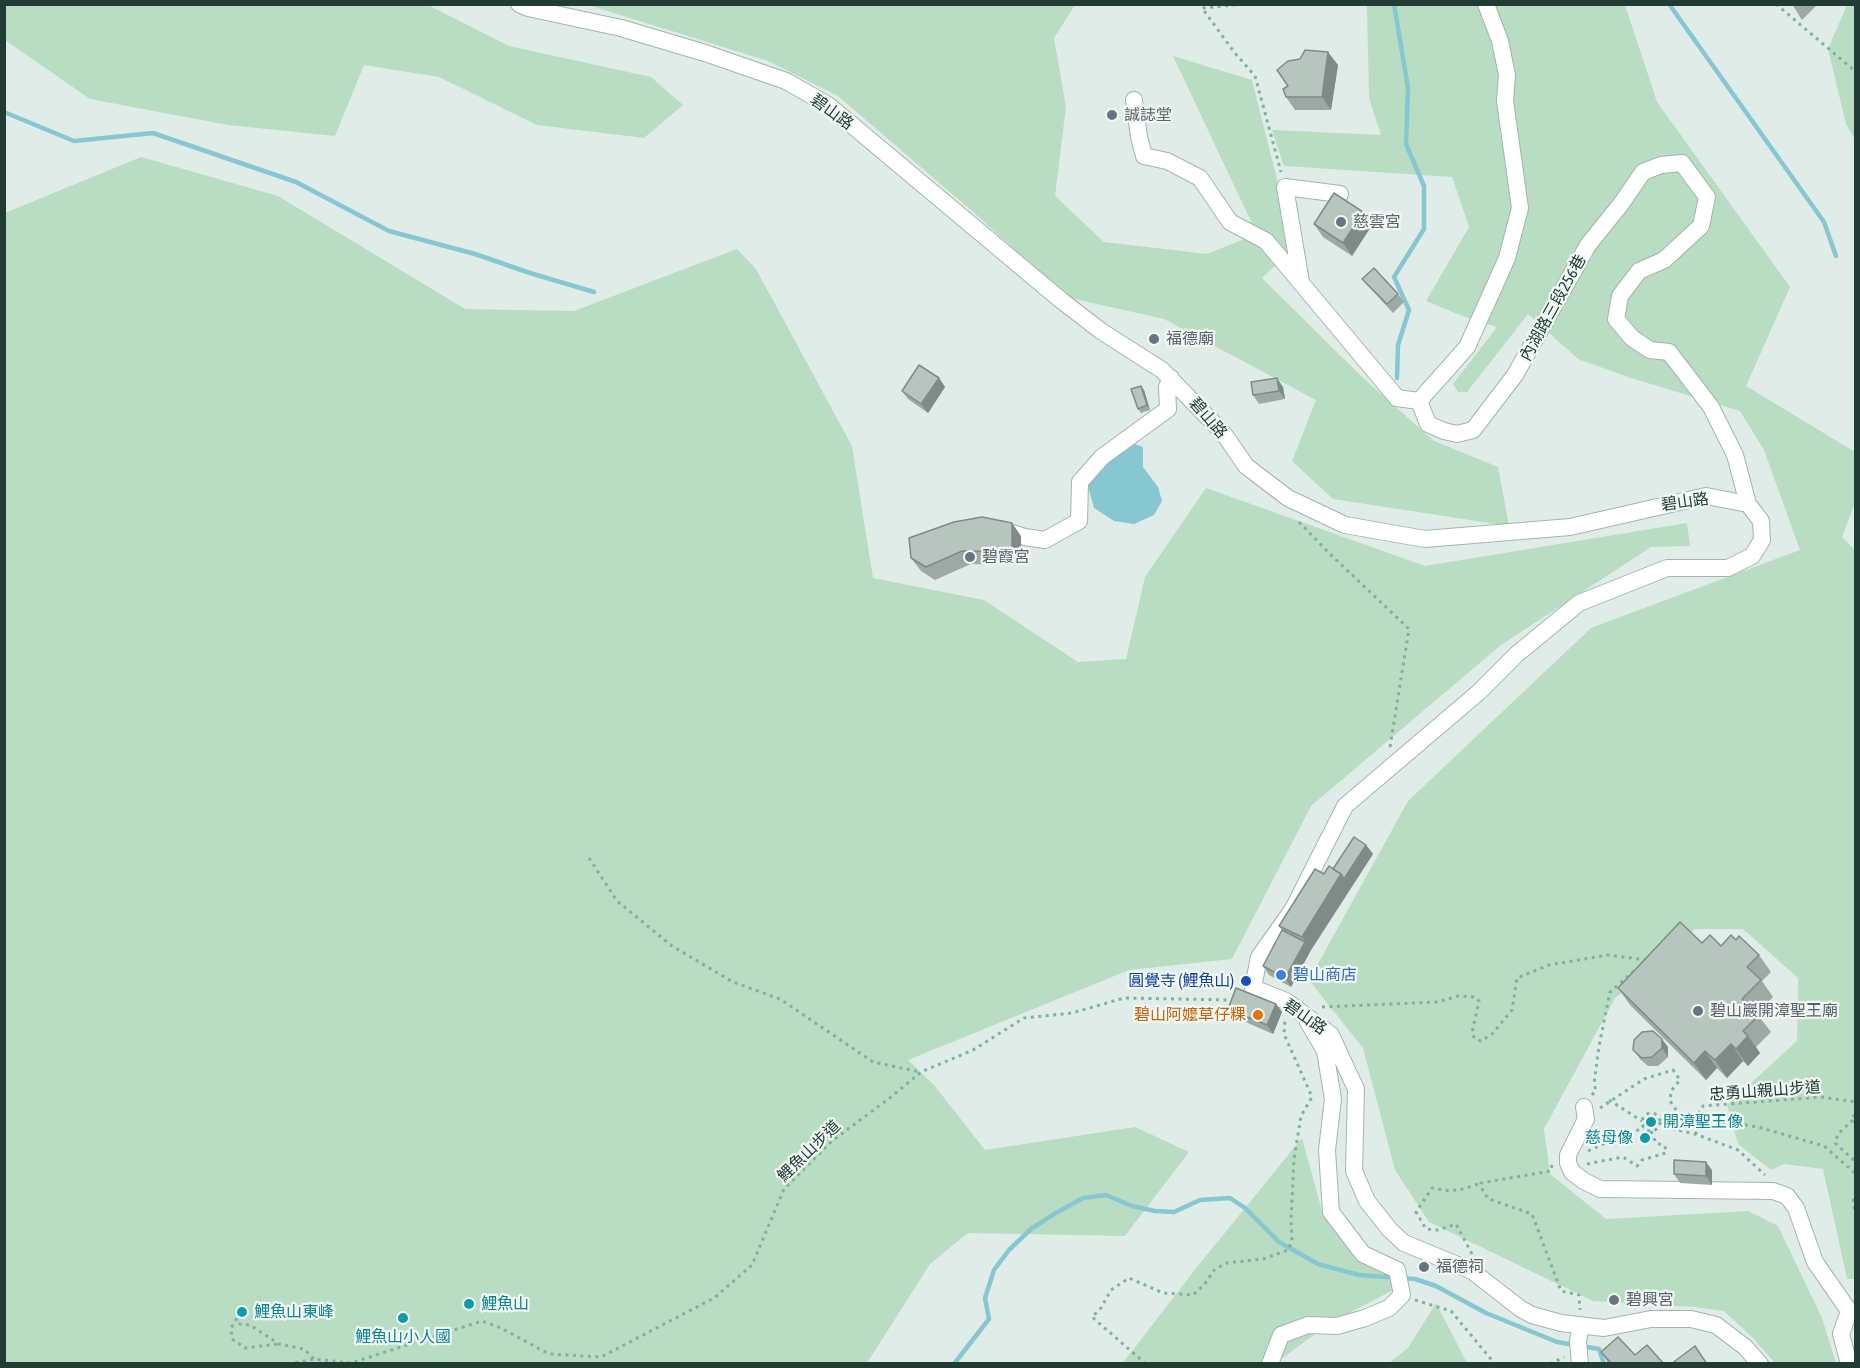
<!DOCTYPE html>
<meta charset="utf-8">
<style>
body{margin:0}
#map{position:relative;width:1860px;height:1368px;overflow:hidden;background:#e0ece7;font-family:"Asap Condensed",sans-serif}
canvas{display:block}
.frame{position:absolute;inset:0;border:6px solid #213c35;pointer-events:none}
</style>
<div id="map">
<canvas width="1860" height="1368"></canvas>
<div class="frame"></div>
</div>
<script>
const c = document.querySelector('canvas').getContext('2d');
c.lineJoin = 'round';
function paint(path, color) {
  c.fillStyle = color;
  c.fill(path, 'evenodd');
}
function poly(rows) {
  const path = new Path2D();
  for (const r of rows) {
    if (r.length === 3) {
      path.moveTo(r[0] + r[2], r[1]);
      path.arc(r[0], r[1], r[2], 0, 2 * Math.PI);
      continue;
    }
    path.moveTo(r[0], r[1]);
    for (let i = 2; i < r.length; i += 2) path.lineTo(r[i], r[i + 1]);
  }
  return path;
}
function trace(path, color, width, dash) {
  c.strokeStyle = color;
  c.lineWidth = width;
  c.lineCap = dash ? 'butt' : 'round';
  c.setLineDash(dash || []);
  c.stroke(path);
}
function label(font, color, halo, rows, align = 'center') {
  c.font = font + ' "Asap Condensed","Noto Sans TC",sans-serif';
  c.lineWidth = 4.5;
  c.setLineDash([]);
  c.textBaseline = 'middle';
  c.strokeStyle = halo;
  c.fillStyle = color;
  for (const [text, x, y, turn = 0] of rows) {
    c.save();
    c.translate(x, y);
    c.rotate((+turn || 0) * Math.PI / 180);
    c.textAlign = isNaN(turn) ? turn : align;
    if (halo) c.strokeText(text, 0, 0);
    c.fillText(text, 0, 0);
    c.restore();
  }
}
const green = poly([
 [5,4,428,5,509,46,651,77,683,105,644,138,537,125,439,77,364,65,335,136,228,125,90,99,5,40],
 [588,5,1075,5,1054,38,1066,107,1055,196,1104,242,1207,254,1257,234,1173,56,1252,80,1294,247,1262,278,1362,377,1434,441,1498,467,1509,526,1333,499,1292,461,1316,400,1164,319,1066,297,980,218,838,96,768,61],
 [1367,5,1625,5,1657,102,1790,287,1746,386,1855,452,1855,502,1842,537,1856,551,1855,1279,1847,1279,1823,1169,1784,1164,1771,1170,1738,1144,1727,1105,1797,1041,1798,978,1743,929,1695,929,1615,998,1544,1129,1550,1174,1606,1219,1748,1211,1778,1226,1822,1318,1836,1363,1775,1363,1753,1338,1724,1311,1695,1307,1593,1301,1429,1222,1395,1170,1363,1048,1309,980,1408,801,1591,628,1800,550,1764,450,1740,411,1631,378,1578,359,1528,314,1467,392,1458,392,1453,384,1497,327,1465,317,1426,301,1469,227,1452,177,1284,166,1272,130,1381,135,1369,98],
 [1847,5,1855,5,1855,140,1846,124,1828,49],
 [141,157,278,196,465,309,574,311,737,249,756,269,852,446,873,578,984,600,1078,662,1126,659,1145,577,1206,488,1425,566,1687,523,1690,546,1651,547,1501,645,1311,806,1232,959,1129,970,908,1060,934,1085,985,1150,1135,1127,1189,1152,1125,1236,968,1233,930,1264,867,1363,5,1364,5,213],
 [1302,1138,1322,1211,1352,1254,1391,1272,1393,1290,1330,1323,1276,1363,1122,1364,1197,1267],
 [1436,1303,1467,1363,1389,1363,1408,1348]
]);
const water = poly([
 [1125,440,1143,447,1143,467,1158,487,1162,501,1154,515,1134,524,1114,521,1094,508,1088,486,1096,464]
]);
const stream = poly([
 [1394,4,1408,88,1406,144,1424,186,1424,229,1394,277,1409,310,1398,345,1397,378],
 [1669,4,1824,222,1836,256],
 [4,112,74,141,153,133,296,182,389,231,475,254,530,273,594,292],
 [954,1364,989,1319,985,1298,994,1270,1009,1250,1031,1229,1054,1214,1083,1198,1106,1195,1132,1206,1155,1211,1174,1212,1200,1200,1230,1198,1245,1208,1279,1242,1318,1264,1359,1275,1415,1279,1436,1286,1486,1313,1557,1342,1599,1349,1604,1364]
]);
const path = poly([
 [1243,4,1202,8,1234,52,1255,76,1281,172],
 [1776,4,1856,72],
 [1299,522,1330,554,1409,629,1390,747],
 [589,858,617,901,672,946,733,982,780,999,873,1062,920,1072],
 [1322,1007,1438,1002,1458,996,1475,997,1479,1001,1472,1033,1475,1039,1481,1041,1492,1034,1512,1010,1517,978,1549,965,1608,955,1646,960],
 [1592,1095,1596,1090,1594,1084,1599,1046,1610,992,1634,971],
 [1609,1100,1642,1121],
 [1856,1107,1853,1120,1856,1124],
 [1600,1108,1644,1079,1673,1070,1680,1080,1671,1091,1670,1101,1679,1114,1696,1118,1703,1106,1821,1097,1856,1102],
 [1651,1122,9],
 [1679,1114,1673,1129,1695,1134,1738,1150,1765,1175],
 [1853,1120,1838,1134,1835,1143,1856,1162],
 [1695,1134,1700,1129,1730,1123,1758,1127,1824,1146,1856,1174],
 [1588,1151,1618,1137,1644,1128],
 [1587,1164,1623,1157,1637,1166,1642,1160,1666,1153,1665,1146,1656,1143,1651,1131],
 [1552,1165,1551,1171,1481,1183,1483,1192,1489,1199,1532,1214,1561,1291,1579,1295,1580,1310],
 [1856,1192,1853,1198,1856,1219],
 [1472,1254,1456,1224,1438,1230,1426,1229,1416,1212,1432,1188,1450,1191,1463,1189,1481,1183],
 [1415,1300,1451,1311,1495,1364],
 [244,1308,240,1324,250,1325,279,1344,304,1349,314,1359],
 [241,1312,231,1328,232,1339,245,1348,279,1344],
 [288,1364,314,1359,351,1363,482,1321,501,1328,549,1354,601,1357,714,1298,752,1265,784,1189,832,1141,891,1097,921,1072,973,1050,1024,1018,1072,1013,1124,998,1233,1000],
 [1146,1364,1092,1317,1101,1308,1111,1290,1129,1278,1163,1293,1193,1295,1204,1285,1215,1269,1227,1263,1263,1259,1288,1250,1292,1241,1291,1220,1294,1159,1301,1116,1312,1097,1284,1034,1285,1019],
 [1550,1364,1564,1357]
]);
const minor = poly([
 [519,4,528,8,621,28,705,53,786,81,828,105,1062,301,1101,331,1162,370,1224,434,1246,466,1288,498,1345,525,1425,539,1570,527,1706,496,1748,504,1761,521,1762,540,1752,556,1728,568,1667,568,1579,603,1517,654,1479,692,1345,806,1293,909,1259,957,1253,988,1286,1001,1331,1035,1356,1089,1354,1171,1367,1201,1390,1230,1404,1243,1472,1271,1521,1309,1532,1315,1561,1323,1604,1328,1651,1319,1691,1319,1716,1325,1745,1347,1760,1364],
 [1134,100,1139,137,1144,156,1167,161,1200,178,1230,222,1266,241,1397,398,1419,401],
 [1301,282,1285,187,1340,194],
 [1419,401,1428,424,1444,431,1457,434,1473,430,1515,375,1588,245,1621,204,1643,172,1661,165,1682,163,1707,197,1701,226,1664,260,1639,271,1620,296,1616,319,1632,338,1650,350,1669,352,1711,407,1735,455,1748,504],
 [1419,401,1467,347,1507,258,1520,208,1505,101,1507,75,1500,41,1486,4],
 [1000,529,1025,537,1045,540,1079,521,1080,482,1102,457,1168,409,1167,387,1171,378],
 [1584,1107,1586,1119,1568,1155,1568,1163,1572,1172,1584,1181,1600,1189,1773,1191,1787,1196,1796,1208,1815,1262,1849,1311],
 [1270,1364,1281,1335,1308,1325,1337,1326,1365,1318,1389,1308,1402,1295,1397,1270,1363,1254,1331,1212,1327,1150,1333,1099,1325,1051,1308,1022],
 [1580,1364,1578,1341,1581,1326],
 [1849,1364,1841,1334,1849,1311]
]);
const wall = poly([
 [1792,4,1818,4,1802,20],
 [1338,65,1331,110,1295,110,1286,97,1288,86,1277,70],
 [1363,212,1372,225,1352,256,1323,237,1314,224],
 [1362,279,1398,294,1404,302,1393,313,1369,287],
 [939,378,945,387,928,413,908,399,902,391],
 [1283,387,1285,399,1259,404,1253,395],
 [1144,390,1150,410,1141,413,1138,409],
 [1021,536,1021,565,971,564,935,580,921,571,911,558],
 [1366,845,1373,854,1311,950,1291,987,1269,975,1263,966,1282,930,1279,926,1324,874],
 [1736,940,1759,955,1771,972,1762,981,1773,997,1757,1014,1771,1032,1756,1047,1760,1053,1748,1066,1743,1061,1727,1078,1717,1068,1706,1080,1630,1005,1618,988,1702,943,1721,946],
 [1276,1004,1282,1012,1273,1034,1234,1017,1228,1009],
 [1668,1047,1668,1057,1658,1066,1648,1066,1640,1059,1633,1050],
 [1712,1170,1712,1185,1680,1183,1674,1174],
 [1601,1352,1664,1364,1609,1364]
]);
const shadedWall = poly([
 [1328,52,1338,65,1331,110,1322,97],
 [1363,212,1372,225,1352,256,1343,243],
 [939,378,945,387,928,413,921,404],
 [1277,378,1283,387,1285,399,1279,391],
 [1141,386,1144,390,1150,410,1147,405],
 [1012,523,1021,536,1021,565,1012,552],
 [1366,845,1373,854,1311,950,1291,987,1285,978,1305,942,1302,937,1341,874],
 [1276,1004,1282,1012,1273,1034,1267,1025],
 [1748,1036,1760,1053,1748,1066,1736,1049],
 [1662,1039,1668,1047,1668,1057,1662,1048],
 [1731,1044,1743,1061,1727,1078,1715,1060],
 [1705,1051,1717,1068,1706,1080,1694,1063],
 [1706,1162,1712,1170,1712,1185,1706,1176]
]);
const building = poly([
 [1305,50,1328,52,1322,97,1286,97,1283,89,1288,86,1277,70,1288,61,1300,59,1305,50],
 [1334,193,1363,212,1343,243,1314,224,1334,193],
 [1374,268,1398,294,1387,304,1362,279,1374,268],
 [919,365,939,378,921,404,902,391,919,365],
 [1277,378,1279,391,1253,395,1251,382,1277,378],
 [1141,386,1147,405,1138,409,1131,389,1141,386],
 [982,517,1012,523,1012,552,962,551,926,567,911,558,909,538,954,522,982,517],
 [1354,837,1366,845,1344,879,1341,874,1333,869,1354,837],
 [1329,866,1341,874,1302,937,1279,926,1315,869,1324,874,1329,866],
 [1680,922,1702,943,1710,935,1721,946,1731,935,1736,940,1739,936,1759,955,1747,967,1761,980,1742,999,1759,1015,1743,1031,1748,1036,1736,1049,1731,1044,1715,1060,1705,1051,1694,1063,1618,988,1680,922],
 [1282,930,1305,942,1285,978,1263,966,1282,930],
 [1236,988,1276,1004,1267,1025,1228,1009,1236,988],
 [1653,1031,1662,1039,1662,1048,1652,1057,1642,1058,1633,1050,1634,1040,1642,1032,1653,1031],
 [1674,1160,1706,1162,1706,1176,1674,1174,1674,1160],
 [1618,1337,1635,1355,1647,1345,1664,1364,1612,1364,1601,1352,1618,1337],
 [1695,1346,1707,1364,1671,1364,1695,1346]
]);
const markers = [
 [1112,115,6,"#6b7280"],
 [1341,222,6,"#6b7280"],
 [1154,339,6,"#6b7280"],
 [970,557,6,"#6b7280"],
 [1281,975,6,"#3f7fe0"],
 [1246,981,6,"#1a4fb4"],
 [1698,1011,6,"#6b7280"],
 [1258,1015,6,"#e8710a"],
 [1651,1122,6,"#0f9aa8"],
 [1645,1138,6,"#0f9aa8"],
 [1424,1267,6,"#6b7280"],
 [1614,1300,6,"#6b7280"],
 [469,1304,6,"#0f9aa8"],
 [242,1312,6,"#0f9aa8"],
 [403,1318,6,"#0f9aa8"]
];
const streetNames = [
 ["碧山路",832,112,36],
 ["內湖路三段256巷",1553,308,-61],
 ["碧山路",1208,418,49],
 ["碧山路",1685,502,-8],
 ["碧山路",1305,1017,35],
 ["忠勇山親山步道",1765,1091,-4],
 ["鯉魚山步道",809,1151,-44]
];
const worshipNames = [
 ["誠誌堂",1124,115],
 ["慈雲宮",1353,222],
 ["福德廟",1166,339],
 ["碧霞宮",982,557],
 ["碧山巖開漳聖王廟",1710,1011],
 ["福德祠",1436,1267],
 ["碧興宮",1626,1300]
];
const shopNames = [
 ["碧山商店",1293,975]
];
const transitNames = [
 ["圓覺寺 (鯉魚山)",1234,981]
];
const foodNames = [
 ["碧山阿嬤草仔粿",1246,1015]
];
const cultureNames = [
 ["開漳聖王像",1663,1122],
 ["慈母像",1633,1138,"right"],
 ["鯉魚山",481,1304],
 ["鯉魚山東峰",254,1312],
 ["鯉魚山小人國",403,1337,"center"]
];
paint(green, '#b9ddc2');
paint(water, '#87c7d2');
trace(stream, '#87c7d2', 4.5);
trace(minor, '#a3b4ae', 18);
trace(path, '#80b0a1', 3, [3, 4.5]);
trace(minor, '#fff', 16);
paint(wall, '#9daaa4');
paint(shadedWall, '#7f8b86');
paint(building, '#b6c6bf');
trace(building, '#7f8b86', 1.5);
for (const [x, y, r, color] of markers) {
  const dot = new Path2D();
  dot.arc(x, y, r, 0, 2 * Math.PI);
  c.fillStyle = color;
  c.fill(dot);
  trace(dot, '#f1f8f4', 2);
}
label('16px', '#213c35', '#f1f8f4', streetNames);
label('16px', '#5b616d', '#f1f8f4', worshipNames, 'left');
label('16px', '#366cbe', '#f1f8f4', shopNames, 'left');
label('16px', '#164399', '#f1f8f4', transitNames, 'right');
label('16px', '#c56008', '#f1f8f4', foodNames, 'right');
label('16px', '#0d838f', '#f1f8f4', cultureNames, 'left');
</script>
